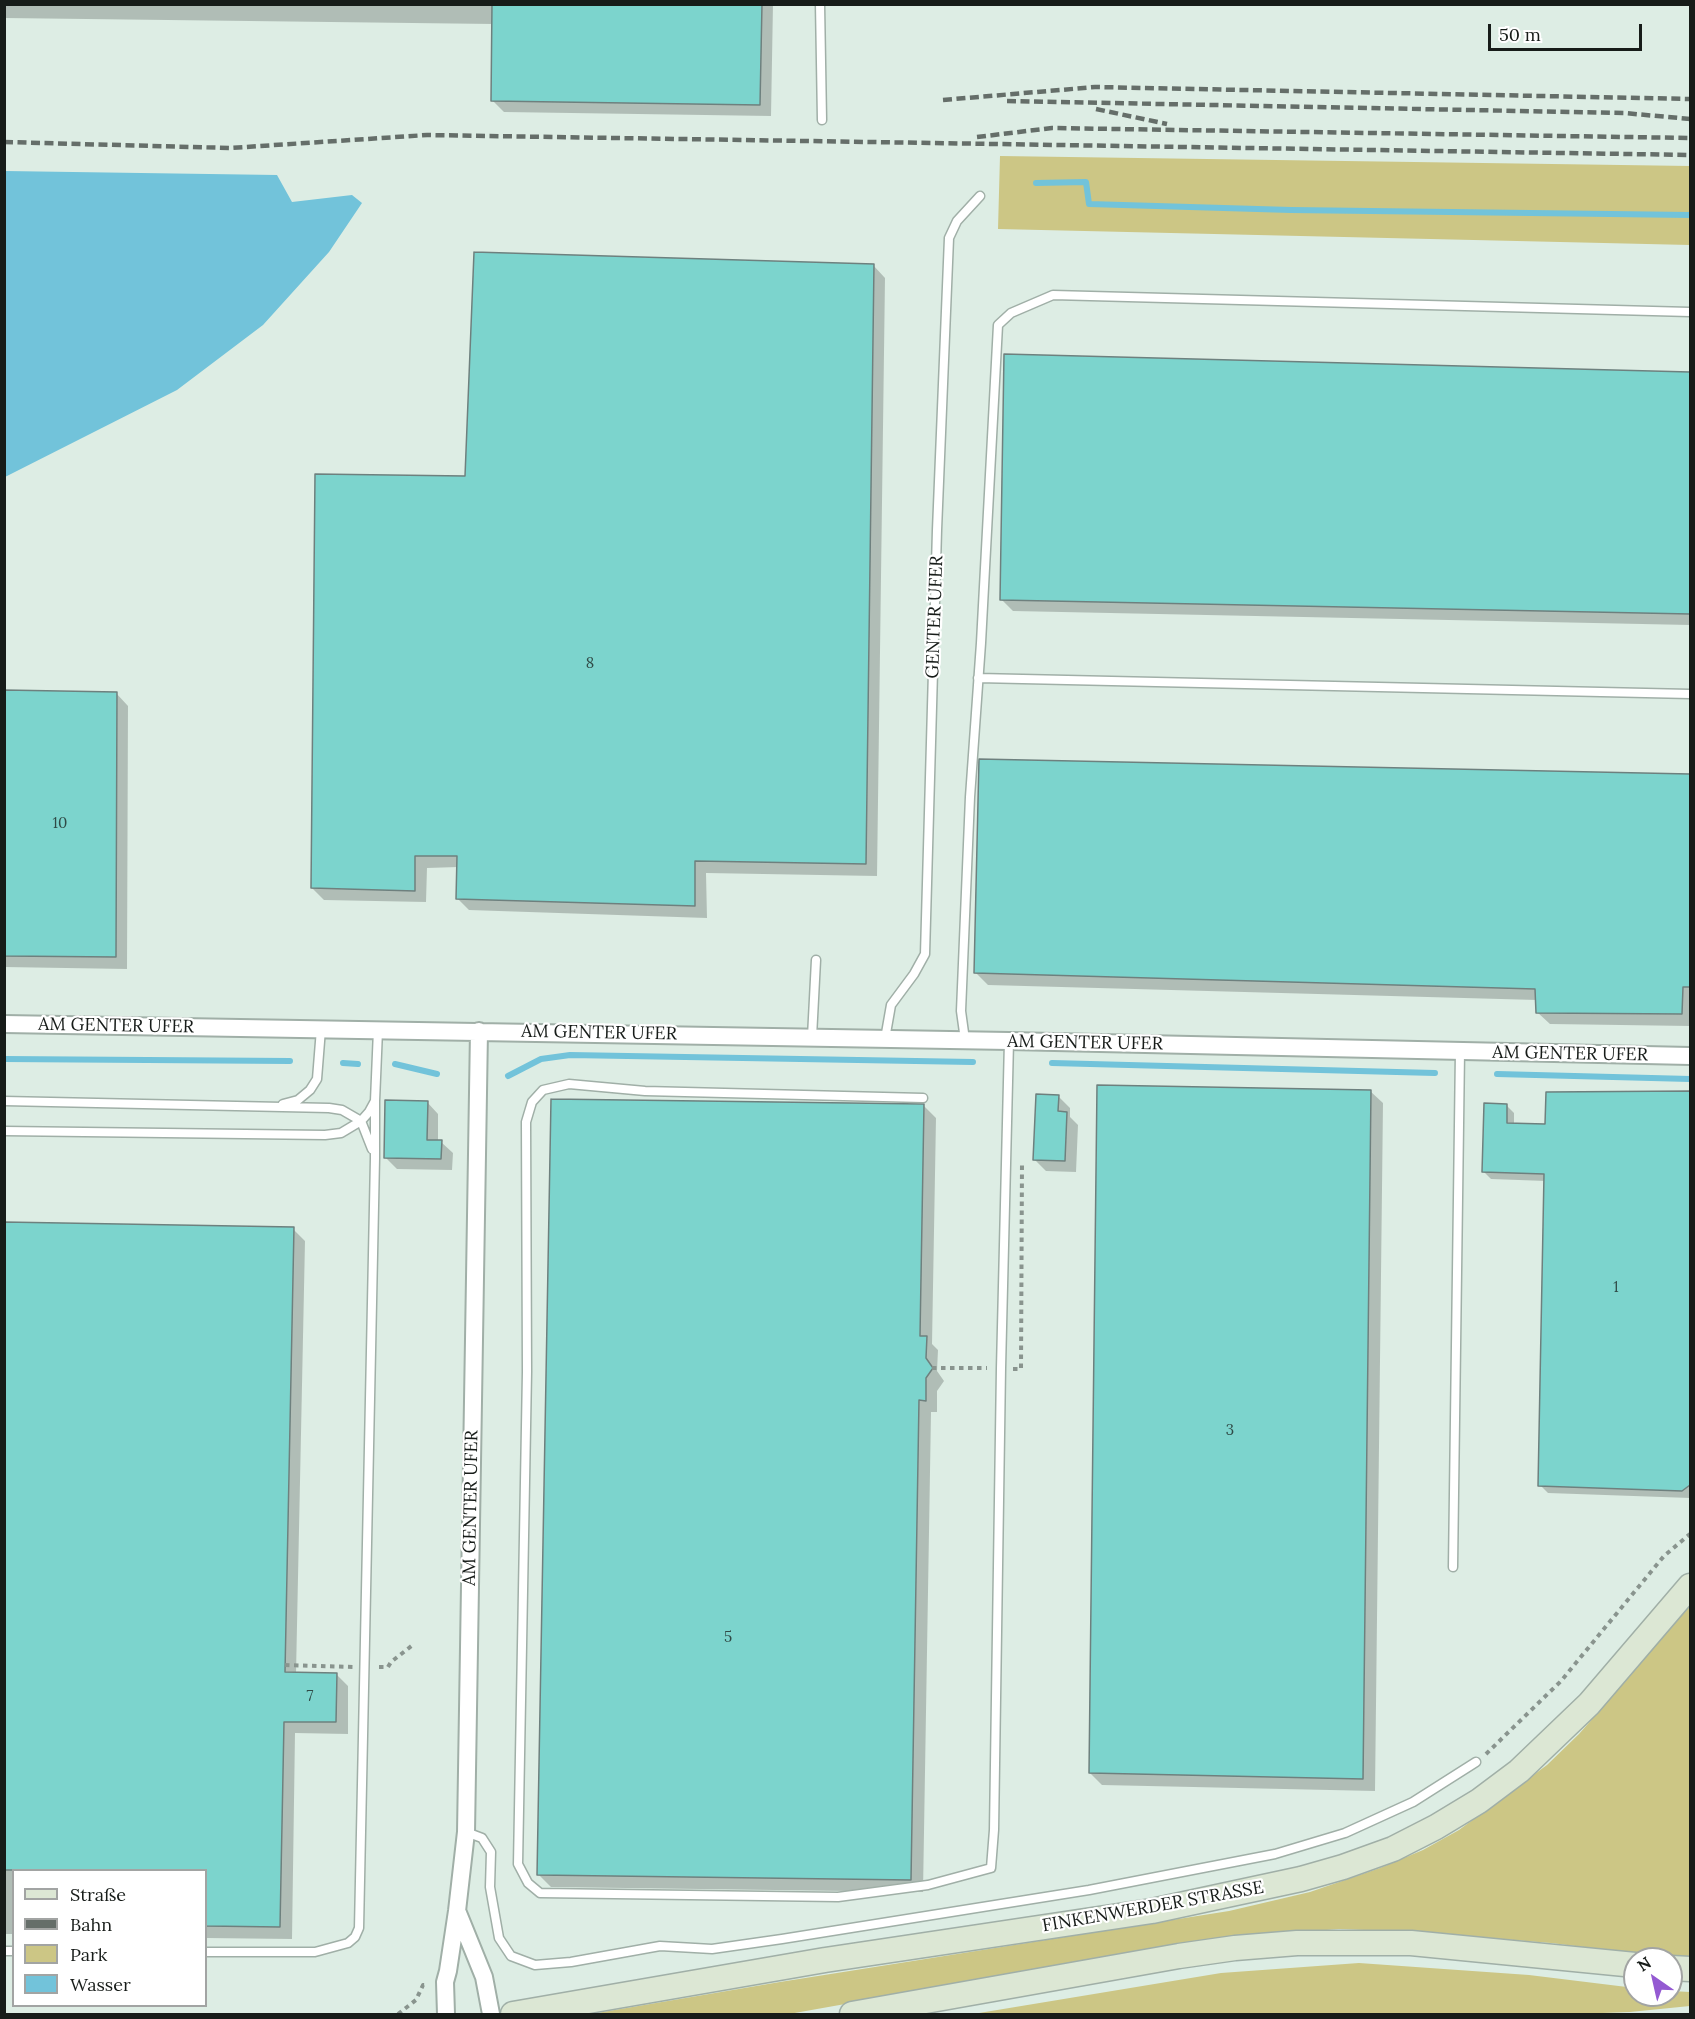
<!DOCTYPE html>
<meta charset="utf-8">
<style>
body{margin:0}
#map{position:relative;width:1695px;height:2019px;overflow:hidden;background:#ddede4;font-family:Lora,serif}
canvas{display:block}
.frame{position:absolute;inset:0;border:6px solid #171c19;pointer-events:none}
.legend{position:absolute;left:12px;top:1869px;width:195px;height:138px;box-sizing:border-box;background:#fff;border:2px solid #a2a4a3;margin:0;padding:8px 10px;list-style:none;font-size:18px;color:#171c19}
.legend li{display:flex;align-items:center;gap:12px;height:30px}
.legend b{width:30px;border:2px solid #a2a4a3}
.north{position:absolute;left:1623px;top:1947px;width:60px;height:60px;box-sizing:border-box;background:#fff;border:2px solid #a2a4a3;border-radius:50%;rotate:326deg;font-size:16px;font-weight:700;line-height:24px;text-align:center;color:#171c19}
.north::after{content:'';display:block;margin:auto;width:21px;height:27px;background:#945ad2;clip-path:polygon(50% 0,100% 100%,50% 72%,0 100%)}
.scale{position:absolute;left:1488px;top:24px;width:154px;height:27px;box-sizing:border-box;border:3px solid #171c19;border-top:0;padding-left:8px;font-size:18px;line-height:21px;white-space:nowrap;color:#171c19;-webkit-text-stroke:4px #fff;paint-order:stroke}
</style>
<div id="map">
<canvas width="1695" height="2019"></canvas>
<div class="frame"></div>
<ul class="legend">
<li><b style="height:8px;background:#dce7d4"></b>Straße</li>
<li><b style="height:8px;background:#656e69"></b>Bahn</li>
<li><b style="height:16px;background:#ccc685"></b>Park</li>
<li><b style="height:16px;background:#72c3da"></b>Wasser</li>
</ul>
<div class="north">N</div>
<div class="scale">50 m</div>
</div>
<script>
const c = document.querySelector('canvas').getContext('2d');
c.lineJoin = 'round';
function paint(path, color) {
  c.fillStyle = color;
  c.fill(path, 'evenodd');
}
function poly(rows) {
  const path = new Path2D();
  for (const r of rows) {
    path.moveTo(r[0], r[1]);
    for (let i = 2; i < r.length; i += 2) path.lineTo(r[i], r[i + 1]);
  }
  return path;
}
function trace(path, color, width, dash) {
  c.strokeStyle = color;
  c.lineWidth = width;
  c.lineCap = dash ? 'butt' : 'round';
  c.setLineDash(dash || []);
  c.stroke(path);
}
function label(font, color, halo, rows, align = 'center') {
  c.font = font + ' Lora,serif';
  c.lineWidth = 4.5;
  c.setLineDash([]);
  c.textBaseline = 'middle';
  c.strokeStyle = halo;
  c.fillStyle = color;
  for (const [text, x, y, turn = 0] of rows) {
    c.save();
    c.translate(x, y);
    c.rotate((+turn || 0) * Math.PI / 180);
    c.textAlign = isNaN(turn) ? turn : align;
    if (halo) c.strokeText(text, 0, 0);
    c.fillText(text, 0, 0);
    c.restore();
  }
}
const green = poly([
 [1000,156,1690,166,1690,245,998,229],
 [1690,1605,1690,1957,1673,1958,1551,1943,1413,1932,1339,1929,1205,1940,789,2014,591,2014,780,1982,1229,1911,1310,1892,1380,1868,1423,1850,1459,1830,1547,1765,1579,1734,1617,1691],
 [1359,1963,1529,1975,1635,1988,1635,1995,1671,1995,1671,1991,1690,1992,1690,2006,1630,2012,1575,2014,973,2014,1221,1973]
]);
const water = poly([
 [5,171,277,175,292,202,352,195,362,203,329,252,263,325,177,390,5,477]
]);
const shadow = poly([
 [4,4,773,4,771,116,504,112,492,100,493,24,4,18],
 [873,265,885,278,877,876,706,873,707,918,469,910,457,898,458,867,427,868,426,902,324,900,312,888,467,477],
 [1006,356,1690,374,1690,625,1013,611,1001,599],
 [4,692,116,693,128,706,127,969,4,967],
 [981,761,1690,776,1690,1026,1550,1024,1537,1012,1537,1000,988,985,976,973],
 [1370,1091,1383,1103,1375,1791,1102,1785,1090,1773],
 [1547,1093,1690,1093,1690,1498,1548,1493,1540,1485,1546,1181,1491,1179,1483,1171,1506,1105,1514,1113,1514,1125,1547,1126],
 [1058,1096,1070,1108,1070,1117,1078,1125,1076,1172,1046,1171,1034,1159],
 [427,1102,438,1114,438,1142,441,1142,453,1153,452,1170,397,1169,386,1158],
 [924,1106,936,1118,932,1344,938,1350,937,1371,944,1381,937,1391,937,1412,931,1412,923,1892,551,1887,539,1875],
 [4,1224,293,1229,305,1241,296,1674,336,1674,348,1686,348,1734,295,1733,292,1939,206,1938,206,1870,14,1870,14,1934,4,1934]
]);
const stream = poly([
 [1036,183,1086,182,1089,204,1291,210,1690,215],
 [4,1059,290,1061],
 [343,1063,358,1064],
 [1052,1063,1435,1073],
 [395,1064,437,1074],
 [1497,1074,1690,1079],
 [508,1076,541,1059,570,1055,973,1062]
]);
const building = poly([
 [492,4,762,4,760,105,491,101,492,4],
 [474,252,874,264,866,864,695,861,695,906,456,899,457,856,415,856,415,891,311,888,315,474,465,476,474,252],
 [1004,354,1690,372,1690,614,1000,600,1004,354],
 [4,690,117,692,116,957,4,956,4,690],
 [979,759,1690,774,1690,987,1683,987,1682,1014,1536,1013,1535,989,974,973,979,759],
 [1097,1085,1371,1090,1363,1779,1089,1773,1097,1085],
 [1690,1091,1690,1485,1682,1491,1538,1486,1544,1174,1482,1172,1484,1103,1507,1104,1507,1123,1545,1124,1546,1092,1690,1091],
 [1036,1094,1059,1095,1058,1111,1067,1112,1065,1161,1033,1160,1036,1094],
 [551,1099,924,1104,920,1336,927,1336,926,1358,933,1368,926,1378,926,1401,919,1400,911,1880,537,1875,551,1099],
 [385,1100,428,1101,427,1140,442,1140,441,1159,384,1158,385,1100],
 [4,1222,294,1227,285,1672,337,1673,336,1722,284,1722,280,1927,206,1926,206,1870,4,1870,4,1222]
]);
const path = poly([
 [932,1368,987,1368],
 [1013,1369,1021,1369,1022,1163],
 [285,1665,353,1667],
 [379,1667,388,1667,391,1662,414,1644],
 [1486,1754,1561,1681,1664,1556,1690,1534],
 [398,2014,416,2000,423,1985,427,1985]
]);
const lane = poly([
 [820,4,822,120],
 [978,678,1690,694],
 [812,1037,816,960],
 [885,1039,891,1005,914,974,925,954,937,530,949,238,957,221,980,196],
 [965,1040,961,1011,970,797,981,643,998,325,1011,313,1053,295,1690,312],
 [923,1098,645,1091,569,1084,543,1090,532,1102,526,1122,527,1372,518,1864,528,1883,540,1893,838,1897,928,1885,991,1868,994,1830,1001,1368,1009,1041],
 [4,1101,329,1108,342,1110,361,1121,372,1149],
 [283,1104,298,1100,310,1090,317,1079,321,1029],
 [4,1131,325,1135,341,1133,361,1121,369,1112,375,1101,378,1030],
 [1453,1567,1460,1051],
 [466,1832,482,1838,491,1852,490,1887,499,1938,511,1956,535,1965,571,1962,660,1946,712,1949,782,1939,1089,1890,1275,1854,1345,1833,1413,1802,1476,1762],
 [4,1951,14,1951],
 [206,1952,315,1952,348,1943,355,1937,359,1928,375,1158,375,1101]
]);
const street = poly([
 [4,1024,1009,1041,1690,1056],
 [458,1913,484,1977,491,2014],
 [446,2014,445,1982,448,1971,457,1911,466,1832,479,1031]
]);
const secondary = poly([
 [1671,1968,1690,1969],
 [513,2014,825,1960,1152,1911,1301,1879,1343,1867,1393,1849,1436,1827,1479,1801,1519,1771,1589,1704,1690,1586],
 [852,2014,1179,1956,1235,1948,1297,1943,1411,1943,1635,1965]
]);
const rail = poly([
 [943,100,1095,87,1690,99],
 [1007,101,1624,113,1690,119],
 [1096,109,1167,124],
 [977,137,1052,128,1690,138],
 [4,142,230,148,427,135,1690,155]
]);
const numberNames = [
 ["8",590,664],
 ["10",60,824],
 ["1",1616,1288],
 ["3",1230,1431],
 ["5",728,1638],
 ["7",310,1697]
];
const streetNames = [
 ["GENTER UFER",935,617,-88],
 ["AM GENTER UFER",116,1026,1],
 ["AM GENTER UFER",599,1033,1],
 ["AM GENTER UFER",1085,1043,1],
 ["AM GENTER UFER",1570,1054,1],
 ["AM GENTER UFER",471,1508,-89],
 ["FINKENWERDER STRASSE",1153,1907,-10]
];
paint(green, '#ccc685');
paint(water, '#72c3da');
paint(shadow, '#0003');
trace(stream, '#72c3da', 6);
paint(building, '#7cd4cd');
trace(building, '#6e807e', 1.5);
trace(lane, '#a0afa7', 11);
trace(street, '#a0afa7', 20);
trace(secondary, '#a0afa7', 27);
trace(path, '#89948e', 4, [4.5, 4.5]);
trace(lane, '#fff', 8);
trace(street, '#fff', 16);
trace(secondary, '#dce7d4', 24);
trace(rail, '#656e69', 4.5, [9, 4.5]);
label('15px', '#304a46', null, numberNames);
label('18px', '#171c19', '#fff', streetNames);
</script>
